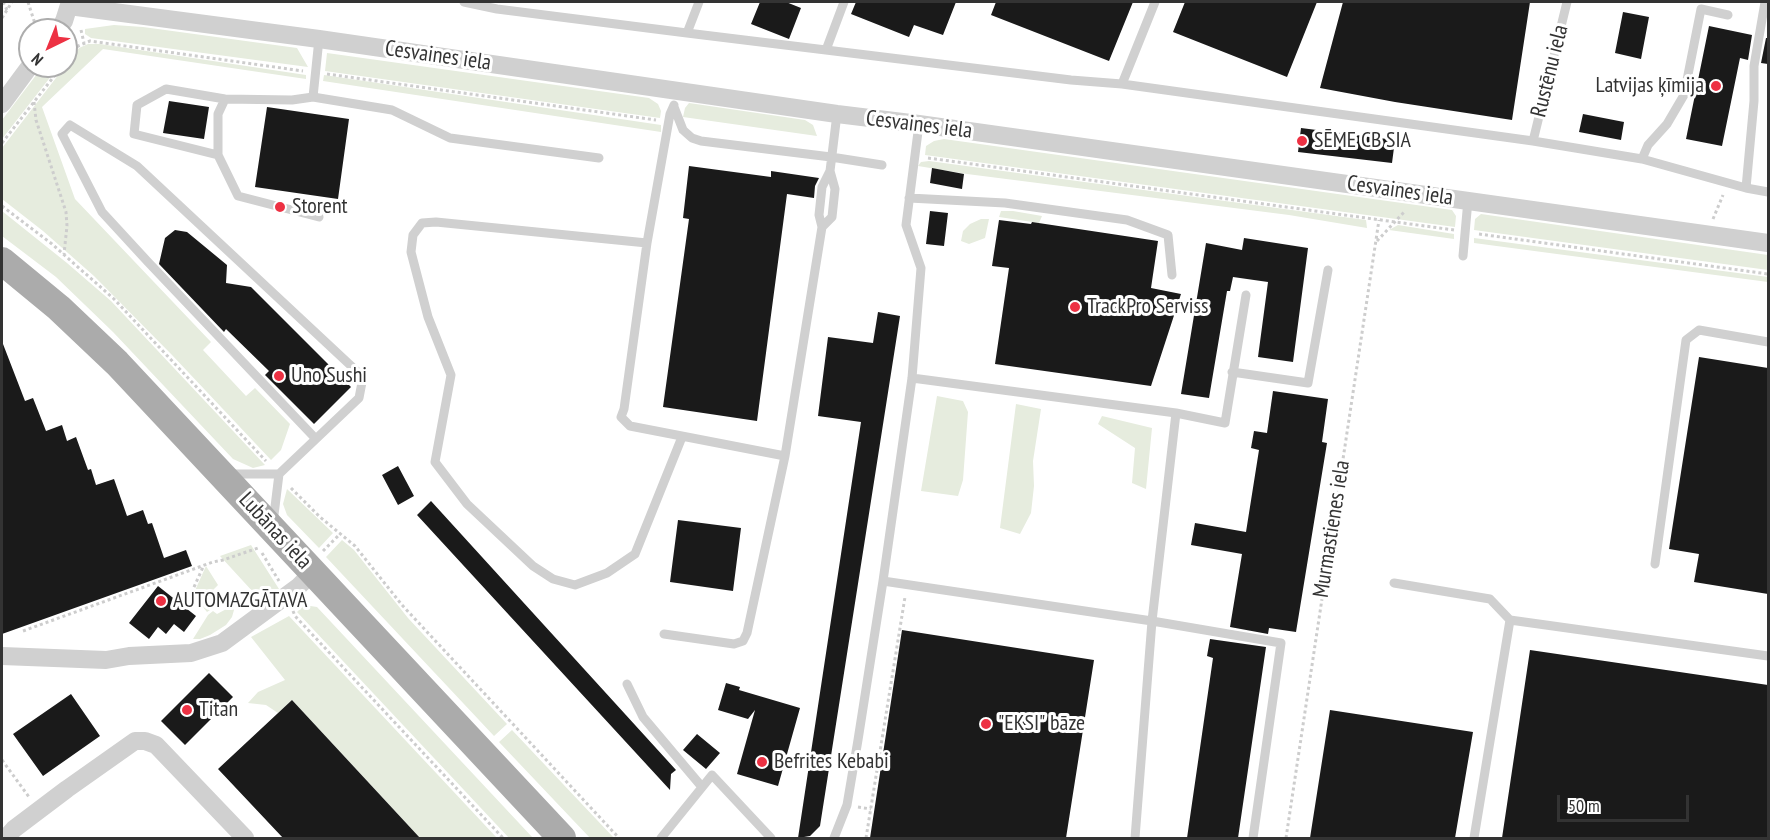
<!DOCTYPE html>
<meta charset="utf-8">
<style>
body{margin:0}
#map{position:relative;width:1770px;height:840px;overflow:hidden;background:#fff;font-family:"PT Sans Narrow",sans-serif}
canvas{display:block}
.frame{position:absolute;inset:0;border:3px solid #333;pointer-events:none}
.north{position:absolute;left:18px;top:18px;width:60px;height:60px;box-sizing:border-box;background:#fff;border:2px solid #adadad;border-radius:50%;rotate:223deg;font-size:16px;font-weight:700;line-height:24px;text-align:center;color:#333}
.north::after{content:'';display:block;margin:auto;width:21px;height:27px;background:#ed3143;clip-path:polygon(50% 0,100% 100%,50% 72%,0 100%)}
.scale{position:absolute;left:1557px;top:795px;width:132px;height:27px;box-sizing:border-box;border:3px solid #333;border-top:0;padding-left:8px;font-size:18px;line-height:21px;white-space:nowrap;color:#333;-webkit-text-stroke:4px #fff;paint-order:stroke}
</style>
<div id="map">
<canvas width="1770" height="840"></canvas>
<div class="frame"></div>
<div class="north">N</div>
<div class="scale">50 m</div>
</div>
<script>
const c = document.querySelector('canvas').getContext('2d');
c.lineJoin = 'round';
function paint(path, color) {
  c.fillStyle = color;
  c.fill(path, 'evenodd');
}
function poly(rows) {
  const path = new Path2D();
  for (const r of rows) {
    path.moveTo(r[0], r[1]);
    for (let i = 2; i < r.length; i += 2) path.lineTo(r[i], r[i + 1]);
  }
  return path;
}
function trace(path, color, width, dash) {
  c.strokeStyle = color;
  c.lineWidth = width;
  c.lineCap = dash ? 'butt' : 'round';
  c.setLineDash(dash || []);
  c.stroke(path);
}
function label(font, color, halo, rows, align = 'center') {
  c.font = font + ' "PT Sans Narrow",sans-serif';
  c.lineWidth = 6;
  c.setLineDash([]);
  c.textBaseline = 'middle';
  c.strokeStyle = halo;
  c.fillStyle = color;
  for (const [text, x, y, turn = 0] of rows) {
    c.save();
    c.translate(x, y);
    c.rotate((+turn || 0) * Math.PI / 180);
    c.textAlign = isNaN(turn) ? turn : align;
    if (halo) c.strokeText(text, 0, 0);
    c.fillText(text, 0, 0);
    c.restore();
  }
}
const green = poly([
 [114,25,143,27,297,48,308,67,91,38,85,34,85,29],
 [88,44,100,44,306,75,306,79,103,49,42,107,75,199,211,342,203,350,246,396,255,388,290,424,281,450,271,460,172,355,94,276,43,231,2,199,2,148,79,48],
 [327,53,649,98,658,104,661,111,660,118,325,71],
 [43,66,59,66,2,139,2,120],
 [324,75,661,125,661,132,323,81],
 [689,103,805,120,813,125,817,136,683,117,685,108],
 [944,139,1452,210,1456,216,1455,227,925,155,926,146,934,141],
 [929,161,1366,220,1367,228,1289,215,967,174,918,166,921,162],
 [2,211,67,263,111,301,265,465,253,468,233,459,113,332,56,277,2,236],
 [1001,211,1013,211,1042,216,1039,223,999,217],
 [1481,214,1768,255,1768,270,1474,230,1475,219],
 [981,219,989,219,985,238,969,244,961,241,963,231,970,224],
 [1398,225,1454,234,1454,239,1389,230],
 [1474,238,1768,277,1768,282,1474,243],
 [937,396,963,401,968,412,963,480,958,496,921,491],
 [1016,404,1041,409,1033,461,1034,486,1031,513,1020,534,1000,528],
 [1102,416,1152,428,1146,489,1132,483,1135,448,1098,424],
 [287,489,333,533,319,548,287,515,283,504],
 [342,540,354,550,408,618,507,724,494,736,326,557],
 [251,545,279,589,275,593,268,596,254,593,220,556],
 [206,566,218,585,211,592,198,596,210,610,207,612,193,595],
 [304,605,317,607,533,838,509,838,297,612],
 [232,606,234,610,232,617,226,625,210,635,200,639,193,639,208,615,213,611,217,614],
 [289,616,497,838,420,838,292,700,278,713,266,705,248,703,258,692,285,680,251,637],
 [512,730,614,838,590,838,499,742]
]);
const building = poly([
 [760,2,786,2,801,8,789,39,751,24],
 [856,2,956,2,943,35,914,25,909,37,851,14],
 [996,2,1133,2,1109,61,991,15],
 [1185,2,1317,2,1287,77,1173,32],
 [1343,2,1530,2,1512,120,1395,102,1320,88],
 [1623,12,1649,17,1641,59,1615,53],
 [1709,26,1752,35,1748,60,1740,58,1722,146,1686,139],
 [1766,38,1768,38,1768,64,1761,63],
 [169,101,209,107,204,139,163,133],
 [267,107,349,119,338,199,255,187],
 [1583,114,1624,122,1621,140,1579,132],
 [1301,128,1395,140,1392,163,1298,152],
 [689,166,771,177,771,171,819,178,815,186,814,198,787,194,757,421,663,407,689,219,683,218],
 [932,168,964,174,962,189,930,183],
 [930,211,948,213,944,246,926,244],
 [999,220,1031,224,1032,222,1158,241,1151,288,1181,294,1151,386,995,364,1009,268,992,266],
 [175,230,187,232,227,265,226,283,251,287,351,387,314,424,265,375,269,371,226,329,224,332,159,264,165,238],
 [1244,238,1308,248,1293,362,1258,357,1268,282,1233,277,1230,291,1227,291,1209,398,1181,394,1206,243,1242,250],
 [878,312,900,316,820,826,810,836,798,838,861,422,818,416,828,337,873,343],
 [2,344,3,344,25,401,33,398,46,431,62,425,67,441,76,437,88,470,91,469,96,485,114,479,127,516,143,510,148,524,152,523,164,558,186,550,192,566,2,634],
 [1699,357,1768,368,1768,594,1694,582,1699,554,1669,549],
 [1273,391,1328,399,1322,442,1327,443,1296,632,1269,628,1268,634,1230,627,1242,554,1191,545,1195,523,1246,532,1259,450,1251,448,1254,431,1267,433],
 [398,466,414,496,398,505,382,475],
 [431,501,676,770,671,774,670,790,417,515],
 [678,520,741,528,733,591,670,582],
 [158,586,196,616,184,632,174,624,166,634,158,627,149,639,129,623],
 [902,630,1094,660,1066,838,870,838],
 [1210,639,1266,647,1238,838,1187,838,1213,658,1207,656],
 [1530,650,1768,685,1768,838,1502,838],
 [209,673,233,697,185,745,161,721],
 [726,683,740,687,739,690,800,708,778,786,737,774,755,710,748,719,718,710],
 [71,694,100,736,43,776,13,734],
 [292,700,420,838,283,838,218,769],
 [1330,710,1473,732,1455,838,1310,838],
 [697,734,720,753,706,769,683,750]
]);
const path = poly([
 [3,2,7,10],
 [28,2,37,30],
 [2,18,12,2],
 [81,30,84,43],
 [66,61,78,46,90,41,303,71],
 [327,74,656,120],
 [34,102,36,120,66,212,67,226,64,254],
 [2,143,62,66],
 [928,158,1454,230],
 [2,206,52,244,114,299,266,461],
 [1713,219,1723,195],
 [1479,234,1768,274],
 [1377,241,1405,211],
 [291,488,320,517,355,546,402,605,619,838],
 [323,551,341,533],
 [262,553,279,581],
 [189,598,204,565],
 [293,611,295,616,503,838],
 [23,631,213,562,223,560,258,548],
 [2,760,29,797],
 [858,807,871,809],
 [866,838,905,597],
 [1286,838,1379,220]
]);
const lane = poly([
 [464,2,497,9,687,33,1071,80,1122,84,1533,141,1642,159,1746,188,1768,192],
 [687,33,699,2],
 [826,50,844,2],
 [1122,84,1155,2],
 [313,97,392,110,450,138,599,158],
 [225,99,218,114,218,155,238,196,319,217],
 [674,107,683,130,692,138,701,141,831,157,882,165],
 [1533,141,1567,2],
 [218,155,134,134,137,105,166,89,225,99,292,100,313,97,319,39],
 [1642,159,1648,145,1667,124,1684,95,1701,9,1728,15],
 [1746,188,1754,101,1754,66,1765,2],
 [909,198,1005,203,1127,220,1168,235,1172,275],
 [822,227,832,217,835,189,830,171],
 [647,243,670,114,674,105],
 [1463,256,1468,200],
 [1232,372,1308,383,1328,270],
 [912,378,1176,413,1225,423,1246,295],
 [785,456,822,227,819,215,822,187,830,171,837,114],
 [230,474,279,474],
 [273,523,279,474,359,398,363,377,137,166,70,125,62,134,102,212,148,262,315,438],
 [1655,564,1686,340,1699,330,1768,342],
 [883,581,1152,621,1281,643,1253,838],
 [1394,583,1490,599,1510,620,1768,656],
 [664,634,734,644,743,641,747,633,785,456,630,426,621,417,624,409,647,243,436,222,422,223,413,235,411,252,428,317,451,375,435,462,467,504,533,566,553,579,575,585,607,573,635,554,682,437],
 [627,684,643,717,702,787],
 [661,838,712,775,771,838],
 [834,838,847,805,858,740,883,581,912,378,921,268,906,225,919,124],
 [1135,838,1152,621,1176,413],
 [1474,838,1510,620]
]);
const street = poly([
 [69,6,319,39,837,114,919,124,1768,243],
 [58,30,64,21,70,2],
 [2,104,30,66],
 [2,656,106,660,129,656,191,653,222,643,298,587,313,572],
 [6,838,14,829,67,789,135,741,145,741,156,745,245,838]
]);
const primary = poly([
 [2,261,59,308,117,363,562,838]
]);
const markers = [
 [1716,86,6,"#ed3143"],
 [1302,141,6,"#ed3143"],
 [280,207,6,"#ed3143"],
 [1075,307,6,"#ed3143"],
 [279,376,6,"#ed3143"],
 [161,601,6,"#ed3143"],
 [187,710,6,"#ed3143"],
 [986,724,6,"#ed3143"],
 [762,762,6,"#ed3143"]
];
const streetNames = [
 ["Cesvaines iela",438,56,8],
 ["Rustēnu iela",1550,71,-76],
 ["Cesvaines iela",919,125,7],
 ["Cesvaines iela",1400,191,8],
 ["Murmastienes iela",1332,529,-81],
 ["Lubānas iela",275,531,47]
];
const poiNames = [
 ["Latvijas ķīmija",1704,86,"right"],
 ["SĒME CB SIA",1314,141],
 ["Storent",292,207],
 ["TrackPro Serviss",1087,307],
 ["Uno Sushi",291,376],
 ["AUTOMAZGĀTAVA",173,601],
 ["Titan",199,710],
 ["\"EKSI\" bāze",998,724],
 ["Befrites Kebabi",774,762]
];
paint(green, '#e6ecde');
paint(building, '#1a1a1a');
trace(path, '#cdcdcd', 3, [3, 3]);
trace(lane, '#d0d0d0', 9);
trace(street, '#d0d0d0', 18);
trace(primary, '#ababab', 28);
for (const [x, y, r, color] of markers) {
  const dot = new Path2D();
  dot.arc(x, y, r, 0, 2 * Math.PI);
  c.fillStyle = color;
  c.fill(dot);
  trace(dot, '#fff', 2);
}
label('22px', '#333', '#fff', streetNames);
label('22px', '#333', '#fff', poiNames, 'left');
</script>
